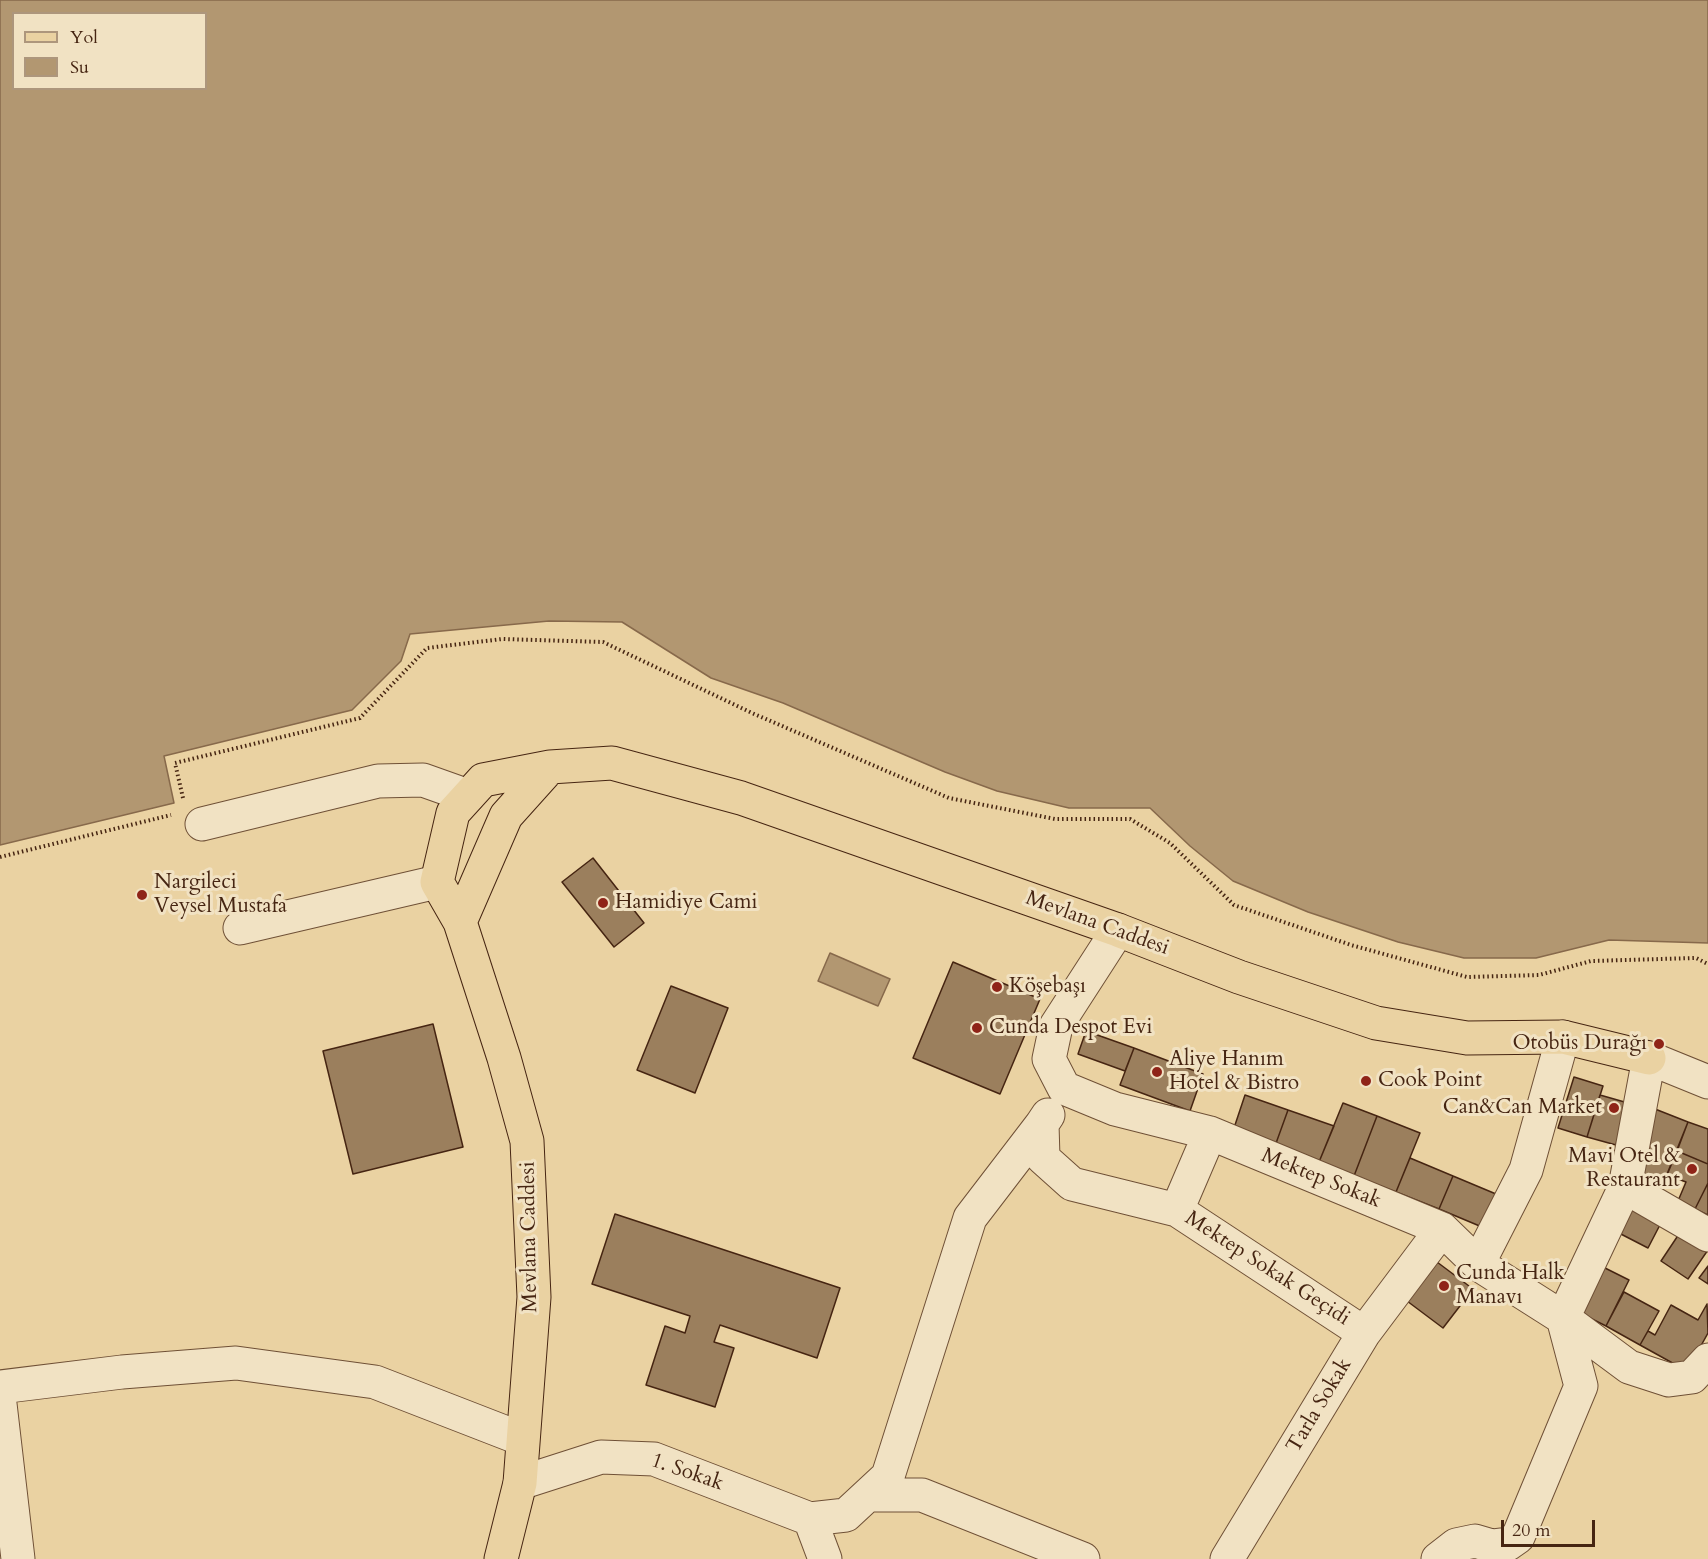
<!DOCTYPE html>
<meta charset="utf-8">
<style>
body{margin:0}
#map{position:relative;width:1708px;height:1559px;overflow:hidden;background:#ead2a2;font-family:Cardo,serif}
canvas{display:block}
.legend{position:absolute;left:12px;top:12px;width:195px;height:78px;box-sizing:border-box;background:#f1e2c3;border:2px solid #ad967c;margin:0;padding:8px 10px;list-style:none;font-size:18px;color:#462512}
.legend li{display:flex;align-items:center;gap:12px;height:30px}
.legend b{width:30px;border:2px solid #ad967c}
.scale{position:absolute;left:1501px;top:1520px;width:94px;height:27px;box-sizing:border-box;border:3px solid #462512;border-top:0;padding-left:8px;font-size:18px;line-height:21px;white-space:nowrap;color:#462512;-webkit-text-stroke:4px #f1e2c3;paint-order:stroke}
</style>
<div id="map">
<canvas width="1708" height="1559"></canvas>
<ul class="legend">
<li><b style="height:8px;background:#ead2a2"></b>Yol</li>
<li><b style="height:16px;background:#b29771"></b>Su</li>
</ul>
<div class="scale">20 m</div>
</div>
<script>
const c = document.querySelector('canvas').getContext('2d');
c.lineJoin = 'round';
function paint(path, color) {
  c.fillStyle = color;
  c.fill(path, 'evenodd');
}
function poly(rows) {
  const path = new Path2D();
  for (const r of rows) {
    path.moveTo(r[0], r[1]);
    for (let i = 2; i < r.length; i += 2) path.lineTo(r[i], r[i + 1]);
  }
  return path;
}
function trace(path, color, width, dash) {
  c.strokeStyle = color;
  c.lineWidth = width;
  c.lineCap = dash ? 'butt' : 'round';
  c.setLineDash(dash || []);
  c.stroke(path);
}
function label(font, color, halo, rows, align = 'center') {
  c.font = font + ' Cardo,serif';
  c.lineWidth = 6;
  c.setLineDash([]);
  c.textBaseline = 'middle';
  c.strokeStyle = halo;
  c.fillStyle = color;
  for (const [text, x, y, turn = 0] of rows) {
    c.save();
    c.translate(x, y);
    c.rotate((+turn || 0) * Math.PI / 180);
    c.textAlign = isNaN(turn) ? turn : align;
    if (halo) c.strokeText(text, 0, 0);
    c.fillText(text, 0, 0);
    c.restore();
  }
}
const water = poly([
 [0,0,1708,0,1708,943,1609,940,1536,958,1464,958,1398,942,1308,912,1233,881,1190,846,1150,808,1069,808,997,791,945,772,783,703,711,678,622,622,549,621,410,634,401,661,352,710,164,756,174,803,0,845,0,0],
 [14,14,206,14,206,88,14,88,14,14],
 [830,953,890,979,878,1006,818,981,830,953]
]);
const building = poly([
 [593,858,644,923,614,947,562,882,593,858],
 [953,962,1040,999,1000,1094,913,1058,953,962],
 [671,986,728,1008,695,1093,637,1070,671,986],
 [433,1024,463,1147,353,1174,323,1051,433,1024],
 [1086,1031,1134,1048,1125,1071,1078,1054,1086,1031],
 [1134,1048,1203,1074,1190,1111,1120,1085,1134,1048],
 [1574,1077,1603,1086,1587,1137,1558,1128,1574,1077],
 [1245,1095,1288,1110,1275,1146,1233,1131,1245,1095],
 [1600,1095,1628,1103,1616,1145,1587,1137,1600,1095],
 [1343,1103,1377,1116,1354,1176,1319,1162,1343,1103],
 [1655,1109,1688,1122,1661,1189,1628,1176,1655,1109],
 [1288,1110,1334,1126,1319,1162,1275,1146,1288,1110],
 [1377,1116,1420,1133,1396,1192,1354,1176,1377,1116],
 [1688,1122,1708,1129,1708,1164,1677,1151,1688,1122],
 [1677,1151,1708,1164,1708,1183,1695,1209,1678,1201,1686,1182,1667,1175,1677,1151],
 [1410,1158,1453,1176,1439,1209,1396,1192,1410,1158],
 [1453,1176,1496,1194,1482,1227,1439,1209,1453,1176],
 [1708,1183,1708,1215,1695,1209,1708,1183],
 [1631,1201,1663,1219,1648,1248,1615,1231,1631,1201],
 [615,1214,840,1288,817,1358,720,1325,714,1342,734,1348,715,1407,646,1385,665,1326,685,1333,690,1316,592,1284,615,1214],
 [1681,1231,1708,1250,1688,1279,1661,1261,1681,1231],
 [1437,1262,1473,1289,1443,1328,1407,1301,1437,1262],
 [1599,1265,1629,1280,1606,1326,1576,1311,1599,1265],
 [1708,1266,1708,1284,1699,1278,1708,1266],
 [1624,1292,1659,1311,1640,1345,1606,1326,1624,1292],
 [1707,1304,1708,1333,1687,1371,1640,1345,1648,1331,1655,1335,1671,1305,1698,1320,1707,1304]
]);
const path = poly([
 [183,798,175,763,360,718,427,648,502,639,603,642,752,713,949,798,1055,819,1130,819,1170,843,1234,905,1351,945,1467,977,1539,975,1591,961,1696,958,1708,964],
 [0,857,171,815]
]);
const minor = poly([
 [202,824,378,781,423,780,468,796],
 [240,928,437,882],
 [1118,930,1056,1026,1049,1059,1064,1088,1115,1109,1210,1133,1442,1229,1478,1264,1563,1318,1629,1367,1669,1380,1692,1377,1708,1360],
 [1048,1115,1042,1124,1043,1158,1072,1184,1177,1210,1364,1333],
 [1625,1187,1708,1235],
 [1177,1210,1210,1133],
 [1478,1264,1526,1170,1563,1037],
 [0,1387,122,1372,236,1363,375,1382,522,1439],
 [0,1404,18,1559],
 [520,1483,601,1457,654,1459,810,1519,825,1559],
 [868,1495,922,1495,1083,1559],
 [810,1519,846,1515,888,1476,970,1218,1042,1124],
 [1227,1559,1364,1333,1442,1229],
 [1438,1559,1456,1545,1475,1541,1492,1546,1508,1544,1518,1537,1581,1386,1563,1318,1625,1187,1649,1058,1708,1082]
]);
const major = poly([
 [460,922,506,816,550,767],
 [501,1559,520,1483,534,1297,527,1141,504,1058,460,922,437,882,453,813,483,780,550,767,612,763,741,798,1118,930,1239,977,1376,1023,1467,1038,1563,1037,1649,1058]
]);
const markers = [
 [142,895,6,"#8f2418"],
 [603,903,6,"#8f2418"],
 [997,987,6,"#8f2418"],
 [977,1028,6,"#8f2418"],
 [1659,1044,6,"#8f2418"],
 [1157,1072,6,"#8f2418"],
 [1366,1081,6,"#8f2418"],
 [1614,1108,6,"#8f2418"],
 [1692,1169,6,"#8f2418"],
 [1444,1286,6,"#8f2418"]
];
const poiNames = [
 ["Nargileci",154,883],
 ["Veysel Mustafa",154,907],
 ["Hamidiye Cami",615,903],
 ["Köşebaşı",1009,987],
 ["Cunda Despot Evi",989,1028],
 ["Otobüs Durağı",1647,1044,"right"],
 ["Aliye Hanım",1169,1060],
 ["Hotel & Bistro",1169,1084],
 ["Cook Point",1378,1081],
 ["Can&Can Market",1602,1108,"right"],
 ["Mavi Otel &",1680,1157,"right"],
 ["Restaurant",1680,1181,"right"],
 ["Cunda Halk",1456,1274],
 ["Manavı",1456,1298]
];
const streetNames = [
 ["Mevlana Caddesi",1097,924,20],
 ["Mektep Sokak",1321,1179,22],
 ["Mevlana Caddesi",530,1237,-91],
 ["Mektep Sokak Geçidi",1267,1269,33],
 ["Tarla Sokak",1320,1406,-59],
 ["1. Sokak",687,1473,19]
];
paint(water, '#b29771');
trace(water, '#87694b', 1.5);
paint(building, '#9b7f5d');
trace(building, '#462512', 1.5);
trace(minor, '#6f5036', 35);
trace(major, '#462512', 35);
trace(path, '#462512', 4, [1.5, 3]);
trace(minor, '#f1e2c3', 33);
trace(major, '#ead2a2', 33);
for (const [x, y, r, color] of markers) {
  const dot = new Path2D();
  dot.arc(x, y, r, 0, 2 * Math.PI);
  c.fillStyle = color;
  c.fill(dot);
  trace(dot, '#f1e2c3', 2);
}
label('21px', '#462512', '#f1e2c3', poiNames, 'left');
label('21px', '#462512', '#f1e2c3', streetNames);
</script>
